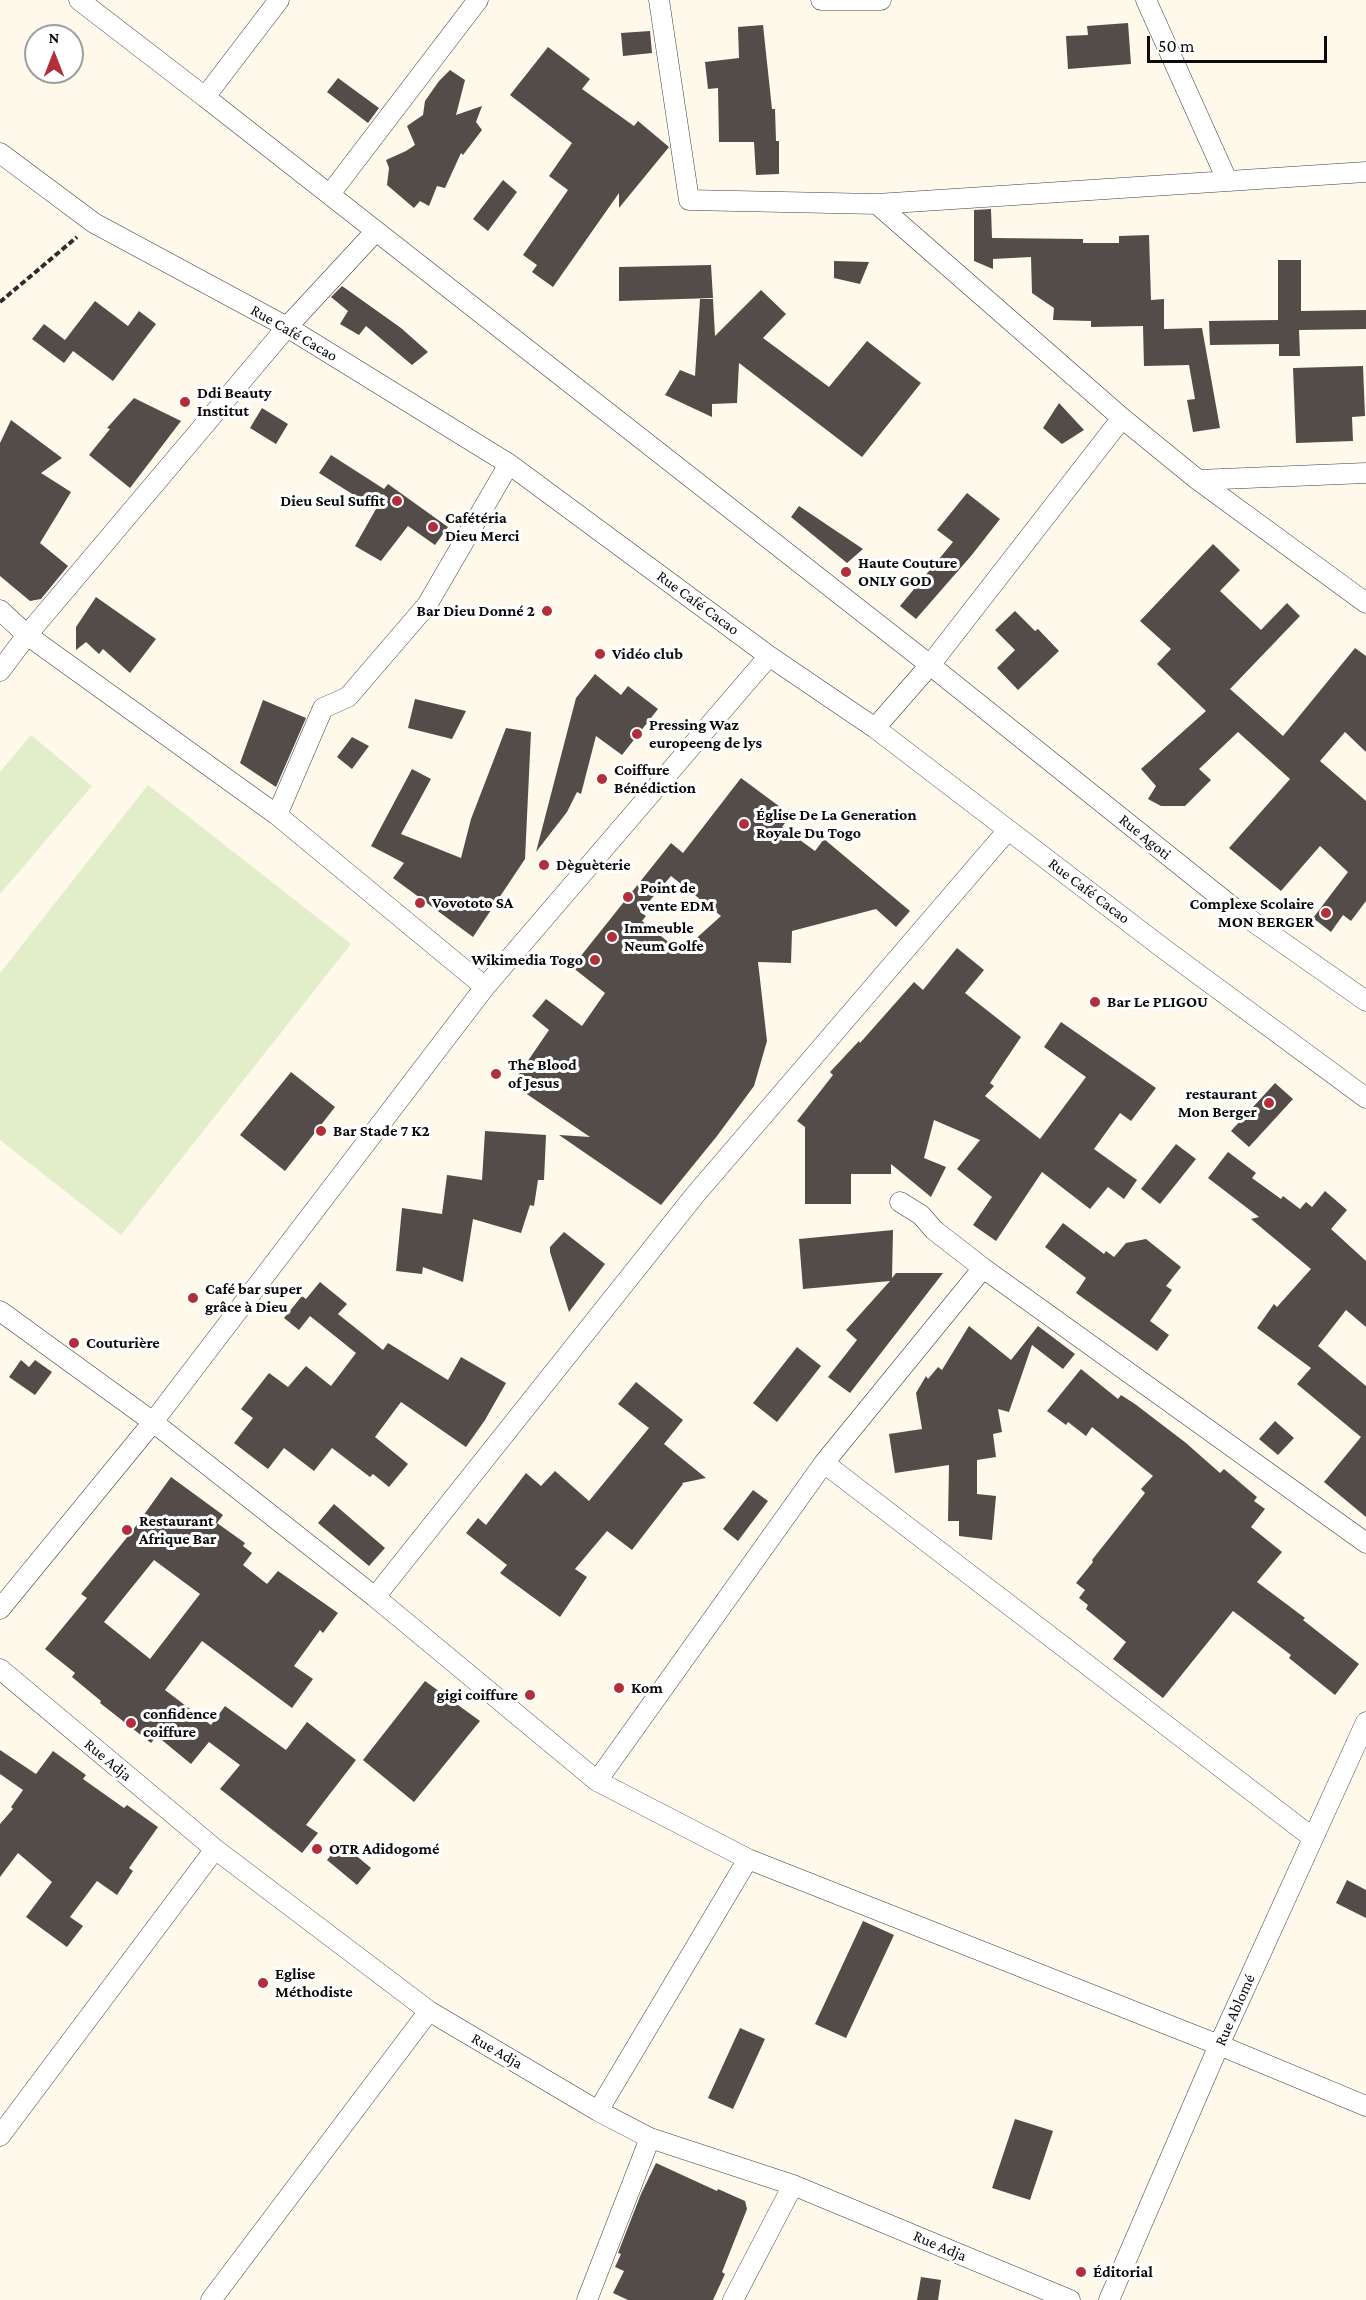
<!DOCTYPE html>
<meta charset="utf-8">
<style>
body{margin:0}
#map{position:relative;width:1366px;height:2300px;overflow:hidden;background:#fef9eb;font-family:"Crimson Pro",serif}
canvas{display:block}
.north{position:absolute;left:24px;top:24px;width:60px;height:60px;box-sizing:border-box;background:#fff;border:2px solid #9d9d9d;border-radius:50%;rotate:0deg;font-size:16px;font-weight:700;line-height:24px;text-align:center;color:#0b0b0b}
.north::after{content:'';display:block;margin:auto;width:21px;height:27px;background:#b12e3b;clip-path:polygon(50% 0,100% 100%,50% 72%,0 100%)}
.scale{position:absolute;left:1147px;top:36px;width:180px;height:27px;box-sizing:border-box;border:3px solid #0b0b0b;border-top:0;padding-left:8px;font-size:18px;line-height:21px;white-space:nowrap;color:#0b0b0b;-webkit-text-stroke:4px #fff;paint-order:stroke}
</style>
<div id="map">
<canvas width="1366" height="2300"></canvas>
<div class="north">N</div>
<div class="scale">50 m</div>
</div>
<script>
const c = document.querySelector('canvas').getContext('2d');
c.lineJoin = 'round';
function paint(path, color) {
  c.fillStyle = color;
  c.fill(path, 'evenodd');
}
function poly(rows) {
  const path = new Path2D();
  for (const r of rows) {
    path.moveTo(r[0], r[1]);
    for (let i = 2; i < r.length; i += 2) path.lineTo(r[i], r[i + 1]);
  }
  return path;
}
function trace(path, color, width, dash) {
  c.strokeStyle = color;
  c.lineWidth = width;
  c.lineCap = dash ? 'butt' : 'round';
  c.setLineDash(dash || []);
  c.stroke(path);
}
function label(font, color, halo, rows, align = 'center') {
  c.font = font + ' "Crimson Pro",serif';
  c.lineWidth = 6;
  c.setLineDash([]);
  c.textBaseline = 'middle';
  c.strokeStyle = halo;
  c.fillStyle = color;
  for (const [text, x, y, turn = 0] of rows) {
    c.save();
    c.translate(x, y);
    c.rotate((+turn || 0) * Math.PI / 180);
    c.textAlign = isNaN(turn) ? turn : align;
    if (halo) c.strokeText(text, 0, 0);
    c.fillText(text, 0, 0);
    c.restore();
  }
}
const pitch = poly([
 [31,735,92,786,0,894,0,772],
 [148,785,351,944,121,1235,0,1140,0,973]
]);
const building = poly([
 [1128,23,1131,64,1068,69,1066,36,1088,35,1087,26],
 [763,25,772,109,775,109,776,141,779,141,779,174,756,175,754,142,719,142,718,88,708,89,705,62,739,58,738,27],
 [650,31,652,53,623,56,621,33],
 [548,47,590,79,582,89,634,126,638,121,669,147,619,208,619,193,553,287,532,272,537,265,523,255,568,190,549,176,572,143,510,95],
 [450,70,465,80,456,115,482,106,476,122,482,130,463,155,461,153,445,188,437,186,429,206,420,201,414,208,387,185,389,168,386,160,406,151,415,145,407,126,423,115,425,101,439,81],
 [338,78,379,108,368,123,327,92],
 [503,180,517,192,488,231,473,219],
 [991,209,992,238,1083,239,1083,243,1119,243,1119,236,1149,235,1151,300,1164,299,1164,329,1202,328,1220,428,1193,432,1187,400,1195,399,1189,365,1144,366,1143,326,1091,327,1091,321,1053,320,1054,308,1032,293,1031,257,993,259,993,269,974,261,974,210],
 [1278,260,1301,260,1301,311,1366,310,1366,329,1299,330,1300,356,1279,356,1279,344,1210,345,1209,321,1278,320],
 [834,261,869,262,860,284,834,278],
 [711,265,713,298,619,301,619,267],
 [342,286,401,328,428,352,412,365,366,326,359,335,340,324,348,311,331,297],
 [761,290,786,314,763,338,829,387,867,341,921,383,862,457,739,363,737,403,712,404,712,417,665,395,680,370,695,376,700,299,713,299,715,336],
 [95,301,128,326,139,311,156,324,113,381,73,351,64,363,32,339,44,324,65,340],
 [1363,366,1365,416,1352,417,1353,441,1296,443,1293,368],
 [134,398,181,421,130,488,89,455,110,429,107,428],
 [1059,403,1084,430,1062,444,1043,428],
 [262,408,288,424,276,444,250,428],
 [11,420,62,458,41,473,71,492,40,543,68,566,41,599,30,601,0,576,0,443],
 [331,455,384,489,388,484,448,527,435,545,408,526,381,561,355,546,376,509,319,473],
 [967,493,1000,519,971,556,916,619,900,606,953,542,937,530],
 [799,506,863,549,847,563,791,517],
 [1213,544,1240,570,1220,591,1261,630,1287,603,1300,616,1230,689,1283,736,1355,648,1366,656,1366,752,1345,732,1320,761,1366,801,1366,901,1351,921,1343,915,1331,932,1313,918,1348,872,1320,846,1281,891,1229,848,1290,779,1238,732,1199,769,1211,780,1185,806,1161,806,1148,799,1156,786,1141,769,1206,711,1157,664,1171,649,1140,621],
 [96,597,156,639,130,673,103,649,99,654,86,642,76,650,76,627],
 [1015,611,1035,631,1038,629,1059,651,1018,690,997,668,1015,650,995,630],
 [595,674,621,695,628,686,658,709,622,755,596,736,581,794,577,792,567,812,536,852,576,698],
 [415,699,466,711,452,739,408,728],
 [263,700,306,718,276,787,240,763],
 [506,728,531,732,525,859,473,937,393,878,404,863,371,846,412,769,431,779,401,834,461,858,471,819],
 [352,737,369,746,352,769,337,757],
 [741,778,791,815,782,827,815,851,824,839,910,911,896,927,876,909,792,931,791,963,758,962,767,1041,754,1086,717,1136,661,1205,559,1135,590,1137,512,1084,549,1030,532,1016,546,999,582,1026,605,993,572,967,671,843,683,853],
 [671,876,721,916,681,952,642,921,646,916,640,912],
 [957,948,984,970,965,993,1021,1037,990,1083,994,1086,985,1096,1040,1139,1086,1077,1044,1047,1061,1022,1156,1088,1131,1121,1120,1113,1094,1149,1137,1180,1124,1199,1108,1187,1090,1209,1042,1172,996,1241,973,1225,992,1197,957,1169,980,1140,934,1120,924,1158,946,1167,931,1197,891,1164,891,1174,851,1174,851,1204,805,1204,805,1127,797,1121,833,1075,830,1072,859,1041,860,1043,914,982,923,990],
 [291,1072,335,1107,285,1171,240,1135],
 [1275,1083,1293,1099,1249,1147,1231,1131],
 [485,1131,546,1135,544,1180,538,1180,534,1206,530,1205,521,1233,473,1219,463,1282,423,1267,422,1274,396,1271,402,1208,442,1214,447,1175,482,1180],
 [1176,1144,1196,1159,1160,1204,1141,1189],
 [1228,1152,1256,1173,1252,1178,1281,1199,1283,1196,1300,1209,1306,1202,1312,1207,1325,1191,1347,1210,1331,1229,1366,1261,1366,1327,1346,1310,1318,1346,1366,1386,1366,1517,1324,1482,1361,1437,1297,1384,1311,1368,1257,1328,1274,1304,1277,1307,1311,1269,1251,1219,1259,1217,1208,1178],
 [1063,1223,1104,1254,1106,1251,1114,1257,1126,1243,1146,1239,1181,1267,1166,1286,1172,1290,1150,1321,1169,1335,1157,1351,1076,1293,1086,1278,1045,1247],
 [893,1230,892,1278,896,1273,943,1273,850,1393,828,1377,857,1340,846,1330,890,1281,803,1289,799,1239],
 [564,1232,605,1264,569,1312,550,1252,550,1247],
 [320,1282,347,1304,338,1314,383,1350,388,1343,448,1380,461,1357,506,1383,485,1420,466,1447,401,1402,375,1437,408,1464,389,1487,373,1474,370,1477,332,1448,314,1471,284,1448,268,1469,234,1443,253,1418,241,1409,269,1373,288,1387,306,1366,331,1386,356,1353,310,1316,299,1330,284,1318,302,1296,306,1299],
 [969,1326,1011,1360,1038,1326,1075,1354,1063,1369,1032,1345,1009,1412,998,1409,1002,1432,993,1434,996,1457,977,1460,977,1494,996,1496,992,1540,959,1536,959,1521,948,1521,949,1465,895,1473,889,1434,922,1429,916,1393,926,1376,928,1379,938,1367,942,1370],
 [797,1347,821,1366,777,1422,753,1403],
 [21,1360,29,1367,35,1360,52,1372,35,1395,9,1377],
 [1081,1369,1118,1399,1121,1395,1135,1404,1186,1443,1220,1473,1224,1469,1257,1497,1254,1501,1265,1509,1251,1527,1282,1552,1257,1582,1305,1618,1303,1620,1359,1664,1335,1695,1289,1658,1291,1655,1233,1611,1163,1698,1113,1659,1126,1642,1086,1609,1088,1605,1079,1598,1085,1590,1076,1583,1093,1562,1092,1560,1145,1493,1141,1489,1153,1476,1092,1427,1086,1436,1068,1422,1066,1425,1047,1411],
 [636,1382,683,1420,664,1444,706,1478,682,1483,683,1484,632,1550,607,1531,575,1569,587,1577,560,1617,500,1573,507,1565,466,1533,478,1518,486,1525,526,1473,541,1486,555,1471,589,1501,649,1428,618,1404],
 [1275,1421,1294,1438,1278,1455,1259,1439],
 [171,1477,223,1515,217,1523,245,1543,243,1546,252,1553,243,1565,267,1584,278,1571,338,1613,323,1633,320,1630,294,1666,313,1679,292,1708,202,1641,165,1690,211,1725,225,1706,286,1750,307,1722,356,1760,306,1825,318,1833,302,1853,220,1789,240,1765,209,1742,191,1764,157,1736,151,1743,100,1703,101,1701,72,1677,75,1673,45,1649,87,1598,81,1594,133,1530],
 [154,1560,200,1594,150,1659,104,1622],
 [753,1490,768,1501,738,1541,723,1529],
 [334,1504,385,1548,369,1566,318,1523],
 [425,1681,480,1721,414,1802,363,1760],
 [0,1750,36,1774,53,1751,86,1775,83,1779,124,1808,127,1805,158,1827,129,1868,133,1871,117,1895,97,1881,70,1917,83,1926,67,1947,26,1917,52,1882,18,1853,0,1877,0,1824,13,1809,11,1807,23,1790,0,1774],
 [341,1843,371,1868,357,1885,327,1860],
 [1347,1880,1366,1890,1366,1918,1336,1903],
 [863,1921,894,1935,846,2038,815,2024],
 [740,2028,765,2039,733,2109,708,2098],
 [1015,2119,1053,2131,1030,2200,992,2188],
 [656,2163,717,2191,718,2189,745,2201,747,2209,722,2272,725,2274,713,2300,628,2300,613,2293,624,2271,615,2267,621,2254,618,2253,641,2194],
 [921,2277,941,2280,938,2300,917,2300]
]);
const path = poly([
 [0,302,77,237]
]);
const minor = poly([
 [79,0,205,97,279,0],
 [659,0,689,200,877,204,1366,172],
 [821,0,881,0],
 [1146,0,1227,180],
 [205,97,930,665,1235,909,1366,1001],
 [0,153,94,223,287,327,509,464,769,656,875,728,1164,949,1366,1098],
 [330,194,478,0],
 [877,204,1122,418,1198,480,1366,603],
 [1198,480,1366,473],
 [0,610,27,635,277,815,485,987],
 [0,671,27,635,287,327,375,232],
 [875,728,930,665,1122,418],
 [277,815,323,708,348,697,427,605,509,464],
 [900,1202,921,1215,934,1230,983,1268,1366,1543],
 [0,1311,153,1422,375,1597,597,1781,748,1859,1219,2045,1366,2106],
 [824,1463,1313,1838],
 [375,1597,695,1195,1008,830],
 [0,1609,153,1422,485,987,769,656],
 [0,1669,215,1849,429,2011,598,2111,650,2138,793,2185,1070,2300],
 [597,1781,824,1463,983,1268],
 [598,2111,748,1859],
 [0,2136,215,1849],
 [211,2300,429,2011],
 [587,2300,650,2138],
 [733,2300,793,2185],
 [1109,2300,1219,2045,1366,1722]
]);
const markers = [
 [185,402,6,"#b12e3b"],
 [397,501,6,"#b12e3b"],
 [433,527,6,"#b12e3b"],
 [846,572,6,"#b12e3b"],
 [547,611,6,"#b12e3b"],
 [600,654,6,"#b12e3b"],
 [637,734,6,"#b12e3b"],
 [602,779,6,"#b12e3b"],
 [744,824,6,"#b12e3b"],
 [544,865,6,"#b12e3b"],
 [628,897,6,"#b12e3b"],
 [420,903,6,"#b12e3b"],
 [1326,913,6,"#b12e3b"],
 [612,937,6,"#b12e3b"],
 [595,960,6,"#b12e3b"],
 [1095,1002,6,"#b12e3b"],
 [496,1074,6,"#b12e3b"],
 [1269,1103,6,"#b12e3b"],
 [321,1131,6,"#b12e3b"],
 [193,1298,6,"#b12e3b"],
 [74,1343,6,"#b12e3b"],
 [127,1530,6,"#b12e3b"],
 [619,1688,6,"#b12e3b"],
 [530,1695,6,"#b12e3b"],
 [131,1723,6,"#b12e3b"],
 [317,1849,6,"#b12e3b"],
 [263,1983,6,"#b12e3b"],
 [1081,2272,6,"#b12e3b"]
];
const streetNames = [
 ["Rue Café Cacao",294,333,30],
 ["Rue Café Cacao",698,603,36],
 ["Rue Agoti",1145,837,39],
 ["Rue Café Cacao",1089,891,37],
 ["Rue Adja",108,1760,40],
 ["Rue Ablomé",1235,2010,-66],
 ["Rue Adja",497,2051,30],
 ["Rue Adja",940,2246,23]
];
const poiNames = [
 ["Ddi Beauty",197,393],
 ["Institut",197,411],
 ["Dieu Seul Suffit",385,501,"right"],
 ["Cafétéria",445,518],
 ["Dieu Merci",445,536],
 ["Haute Couture",858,563],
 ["ONLY GOD",858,581],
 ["Bar Dieu Donné 2",535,611,"right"],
 ["Vidéo club",612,654],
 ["Pressing Waz",649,725],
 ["europeeng de lys",649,743],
 ["Coiffure",614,770],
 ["Bénédiction",614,788],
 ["Église De La Generation",756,815],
 ["Royale Du Togo",756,833],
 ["Dèguèterie",556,865],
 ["Point de",640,888],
 ["vente EDM",640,906],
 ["Vovototo SA",432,903],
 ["Complexe Scolaire",1314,904,"right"],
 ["MON BERGER",1314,922,"right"],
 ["Immeuble",624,928],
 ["Neum Golfe",624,946],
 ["Wikimedia Togo",583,960,"right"],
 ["Bar Le PLIGOU",1107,1002],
 ["The Blood",508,1065],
 ["of Jesus",508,1083],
 ["restaurant",1257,1094,"right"],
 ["Mon Berger",1257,1112,"right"],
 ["Bar Stade 7 K2",333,1131],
 ["Café bar super",205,1289],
 ["grâce à Dieu",205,1307],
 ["Couturière",86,1343],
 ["Restaurant",139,1521],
 ["Afrique Bar",139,1539],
 ["Kom",631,1688],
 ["gigi coiffure",518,1695,"right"],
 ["confidence",143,1714],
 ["coiffure",143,1732],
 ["OTR Adidogomé",329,1849],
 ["Eglise",275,1974],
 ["Méthodiste",275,1992],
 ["Éditorial",1093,2272]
];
paint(pitch, '#e2edc9');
paint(building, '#534c49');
trace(minor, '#3e3e3e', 21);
trace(path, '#2d2d2d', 4, [6, 3]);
trace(minor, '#fff', 20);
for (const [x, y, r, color] of markers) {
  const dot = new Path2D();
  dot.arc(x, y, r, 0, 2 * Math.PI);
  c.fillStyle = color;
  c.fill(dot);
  trace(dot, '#fff', 2);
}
label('16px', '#0b0b0b', '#fff', streetNames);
label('bold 16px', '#0b0b0b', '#fff', poiNames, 'left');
</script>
